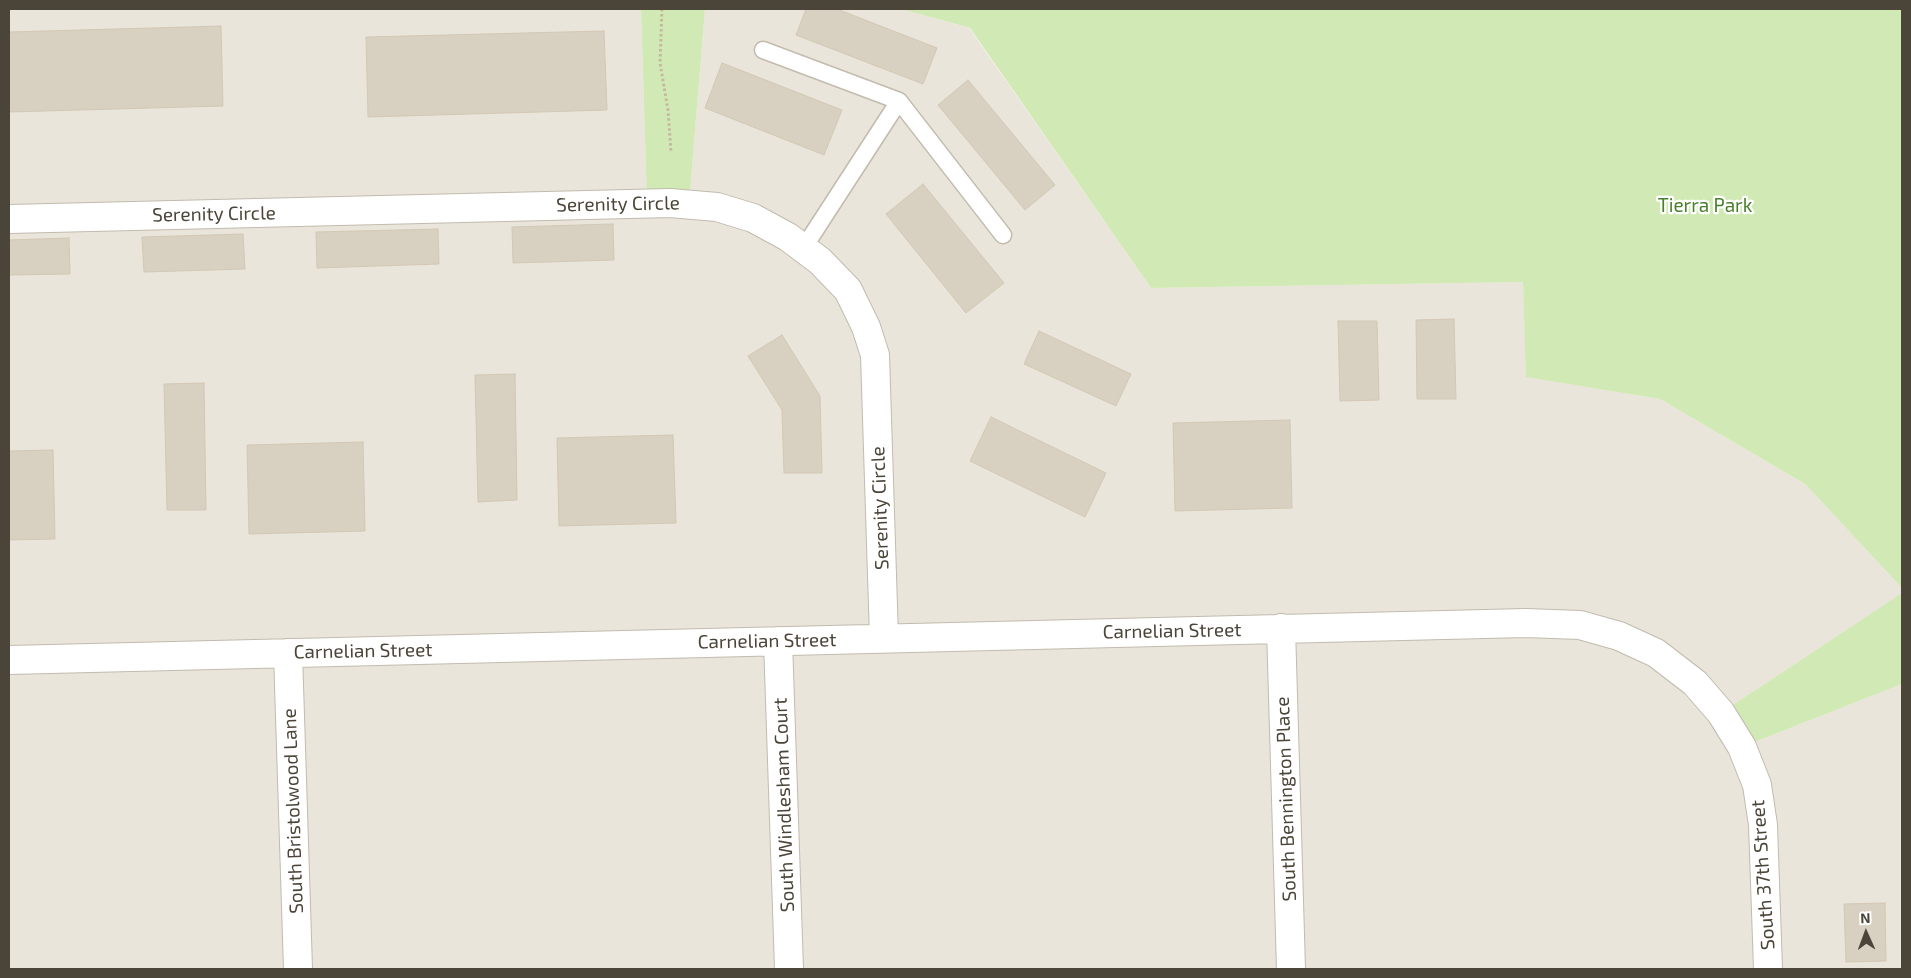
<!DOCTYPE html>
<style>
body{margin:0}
#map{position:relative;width:1911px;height:978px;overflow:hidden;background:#f6f3ec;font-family:"Exo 2",sans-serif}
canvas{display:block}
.frame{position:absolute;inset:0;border:10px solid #4b4439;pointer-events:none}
.north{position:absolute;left:1841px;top:908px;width:50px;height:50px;-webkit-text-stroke:4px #fff;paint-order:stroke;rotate:358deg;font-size:14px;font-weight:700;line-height:20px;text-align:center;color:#4b4439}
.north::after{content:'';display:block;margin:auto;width:18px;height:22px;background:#4b4439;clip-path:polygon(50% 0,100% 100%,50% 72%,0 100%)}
</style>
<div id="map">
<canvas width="1911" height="978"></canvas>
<div class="frame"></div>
<div class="north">N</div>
</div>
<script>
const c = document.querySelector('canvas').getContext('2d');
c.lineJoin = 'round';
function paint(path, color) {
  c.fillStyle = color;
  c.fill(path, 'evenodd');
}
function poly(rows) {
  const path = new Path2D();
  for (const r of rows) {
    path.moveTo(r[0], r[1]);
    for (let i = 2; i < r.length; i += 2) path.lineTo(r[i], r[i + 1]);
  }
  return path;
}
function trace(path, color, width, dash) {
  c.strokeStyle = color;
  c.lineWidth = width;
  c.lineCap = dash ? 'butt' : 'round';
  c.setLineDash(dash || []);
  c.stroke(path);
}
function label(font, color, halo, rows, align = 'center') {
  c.font = font + ' "Exo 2",sans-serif';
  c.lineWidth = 4.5;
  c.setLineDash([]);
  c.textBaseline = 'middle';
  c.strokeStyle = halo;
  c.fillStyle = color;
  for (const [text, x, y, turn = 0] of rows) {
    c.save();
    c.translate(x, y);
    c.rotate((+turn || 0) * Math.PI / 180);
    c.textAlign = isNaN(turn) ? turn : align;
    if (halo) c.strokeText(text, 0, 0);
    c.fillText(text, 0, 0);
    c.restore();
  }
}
const residential = poly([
 [9,9,641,9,647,203,689,203,705,9,901,9,969,28,1151,288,1523,282,1527,377,1660,399,1805,484,1902,588,1902,593,1742,747,1902,684,1902,969,9,969]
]);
const green = poly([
 [641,9,705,9,689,203,647,203],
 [901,9,1902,9,1902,588,1805,484,1660,399,1526,377,1523,282,1151,288,970,28],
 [1902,593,1902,684,1742,747,1721,713]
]);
const building = poly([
 [806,9,837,9,937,48,923,84,796,35,806,9],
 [221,26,223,106,9,112,9,32,221,26],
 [604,31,607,110,368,117,366,37,604,31],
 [722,63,842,110,824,155,705,108,722,63],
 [968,80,1055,185,1025,210,938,105,968,80],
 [923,184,1004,283,966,313,886,214,923,184],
 [613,224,614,260,513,263,512,227,613,224],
 [438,229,439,264,317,268,316,232,438,229],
 [243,234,245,269,144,272,142,237,243,234],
 [69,238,70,274,9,275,9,240,69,238],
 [1454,319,1456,399,1417,399,1416,320,1454,319],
 [1338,321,1377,321,1379,400,1340,401,1338,321],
 [1039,331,1131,374,1116,406,1024,364,1039,331],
 [782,335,820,396,822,473,784,473,782,410,748,356,782,335],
 [515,374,517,500,478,502,475,375,515,374],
 [204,383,206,510,167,510,164,384,204,383],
 [991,417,1106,473,1085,517,970,461,991,417],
 [1290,420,1292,508,1175,511,1173,423,1290,420],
 [673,435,676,523,559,526,557,438,673,435],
 [363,442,365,531,249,534,247,445,363,442],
 [53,450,55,539,9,540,9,451,53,450],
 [1885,903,1886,961,1846,962,1844,904,1885,903]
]);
const path = poly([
 [662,9,660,63,668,110,671,152]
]);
const service = poly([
 [763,50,899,101,803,249],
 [899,101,1003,235]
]);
const minor = poly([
 [9,219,670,203,717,207,753,218,788,237,820,261,848,290,866,327,875,355,884,638],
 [1281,628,1291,969],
 [778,641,789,969],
 [288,653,298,969],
 [9,660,1526,623,1580,625,1619,636,1656,653,1695,683,1721,713,1742,747,1757,785,1763,825,1768,969]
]);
const streetNames = [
 ["Serenity Circle",618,204,-1],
 ["Serenity Circle",214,214,-1],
 ["Serenity Circle",880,508,-92],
 ["Carnelian Street",1172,631,-1],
 ["Carnelian Street",767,641,-1],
 ["Carnelian Street",363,651,-1],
 ["South Bennington Place",1286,799,-92],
 ["South Windlesham Court",784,805,-92],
 ["South Bristolwood Lane",293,811,-92],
 ["South 37th Street",1763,875,-94]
];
const parkNames = [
 ["Tierra Park",1705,206]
];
paint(residential, '#eae5da');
paint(green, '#d1eab5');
paint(building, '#d8d0c1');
trace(building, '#d3c8b4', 1);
trace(service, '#c2bbae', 19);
trace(minor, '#c2bbae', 30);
trace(path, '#c4b89f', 3, [2.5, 2.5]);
trace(service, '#fff', 16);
trace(minor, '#fff', 28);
label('19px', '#4b4439', '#fff', streetNames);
label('19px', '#487f2a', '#fff', parkNames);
</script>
